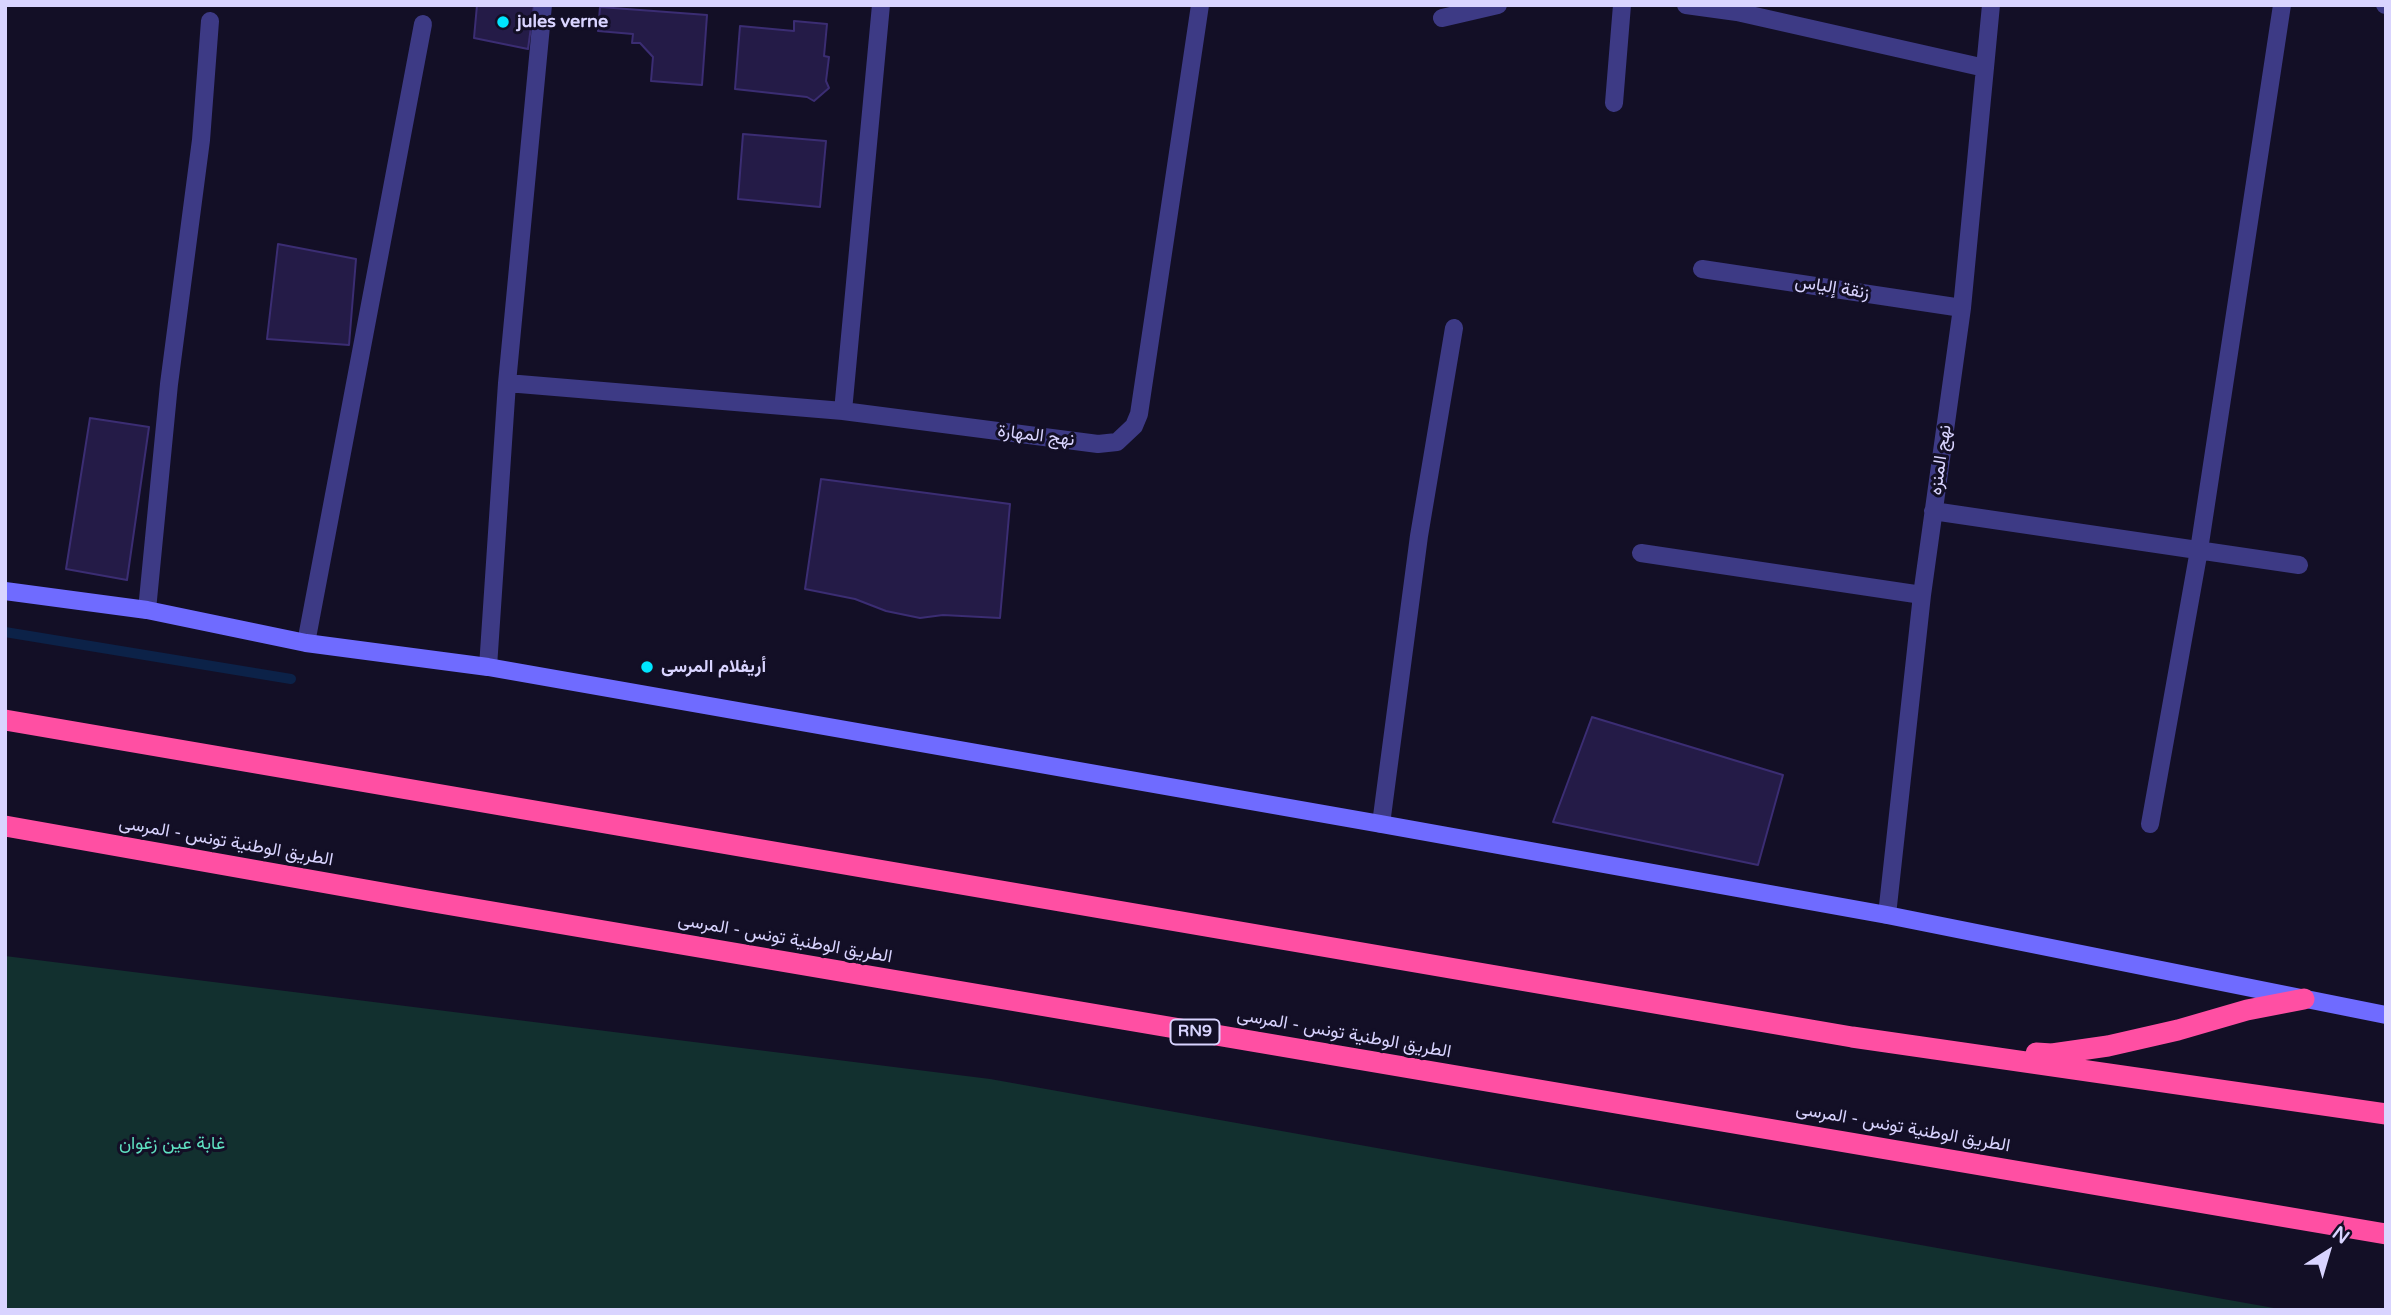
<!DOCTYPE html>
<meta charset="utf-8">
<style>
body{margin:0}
#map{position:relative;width:2391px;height:1315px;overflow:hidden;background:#130f26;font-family:"Varela Round",sans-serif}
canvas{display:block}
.frame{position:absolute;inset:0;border:7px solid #d9d4ff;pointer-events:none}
.north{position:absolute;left:2293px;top:1217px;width:70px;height:70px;-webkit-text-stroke:5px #130f26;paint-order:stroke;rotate:37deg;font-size:19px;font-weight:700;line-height:28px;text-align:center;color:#d9d4ff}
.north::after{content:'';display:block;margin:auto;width:24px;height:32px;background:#d9d4ff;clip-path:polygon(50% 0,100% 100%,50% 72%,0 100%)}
</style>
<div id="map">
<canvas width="2391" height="1315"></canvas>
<div class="frame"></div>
<div class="north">N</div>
</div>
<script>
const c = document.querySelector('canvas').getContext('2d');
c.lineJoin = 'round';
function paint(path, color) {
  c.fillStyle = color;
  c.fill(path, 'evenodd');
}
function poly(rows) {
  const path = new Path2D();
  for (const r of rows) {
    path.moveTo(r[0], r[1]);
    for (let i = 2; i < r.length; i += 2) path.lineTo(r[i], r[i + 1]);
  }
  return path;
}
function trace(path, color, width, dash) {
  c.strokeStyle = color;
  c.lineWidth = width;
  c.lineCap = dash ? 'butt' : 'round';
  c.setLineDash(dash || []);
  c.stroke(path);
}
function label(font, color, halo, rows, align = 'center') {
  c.font = font + ' "Varela Round",Vazirmatn,sans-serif';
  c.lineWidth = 6;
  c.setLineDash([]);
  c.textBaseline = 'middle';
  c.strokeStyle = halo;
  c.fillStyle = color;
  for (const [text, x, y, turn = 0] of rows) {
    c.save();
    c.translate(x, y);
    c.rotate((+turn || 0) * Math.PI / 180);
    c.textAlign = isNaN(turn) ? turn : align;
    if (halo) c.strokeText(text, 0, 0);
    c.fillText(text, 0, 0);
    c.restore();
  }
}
const green = poly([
 [5,956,990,1079,2285,1310,5,1310]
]);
const stream = poly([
 [5,632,291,679]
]);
const building = poly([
 [477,5,534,5,528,49,474,38,477,5],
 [600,7,707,15,702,85,651,81,653,57,640,43,632,43,633,34,598,31,600,7],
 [794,21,827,24,824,56,829,57,826,81,829,88,814,101,807,97,735,89,740,26,794,31,794,21],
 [743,134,826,141,820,207,738,199,743,134],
 [278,244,356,259,349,345,267,339,278,244],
 [90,418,149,427,127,580,66,569,90,418],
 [821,479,1010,504,1000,618,943,615,920,618,886,611,855,599,805,589,821,479],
 [1592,717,1783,775,1758,865,1553,822,1592,717]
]);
const lane = poly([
 [306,643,423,24]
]);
const street = poly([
 [1686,5,1737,12,1985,68],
 [2385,5,2386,5],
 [1442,18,1498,5],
 [1614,103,1622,5],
 [1702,269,1962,308],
 [507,383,843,411,1098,444,1117,442,1134,426,1139,414,1200,5],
 [843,411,881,5],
 [1933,511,2299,565],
 [1641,553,1922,595],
 [147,610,169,384,201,140,210,21],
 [488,667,507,383,543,5],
 [1381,824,1419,536,1454,328],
 [2150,824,2199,550,2282,5],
 [1887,915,1922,595,1962,308,1991,5]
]);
const secondary = poly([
 [5,591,147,610,306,643,488,667,1381,824,1887,915,2386,1015]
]);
const highway = poly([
 [5,720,1852,1037,2386,1114],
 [5,826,428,901,2386,1234],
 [2036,1053,2052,1054,2108,1046,2178,1030,2247,1010,2304,999]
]);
const markers = [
 [503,22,7,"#00e5ff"],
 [647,667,7,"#00e5ff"]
];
const shields = [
 [1195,1032,49]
];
const shieldNames = [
 ["RN9",1195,1032]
];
const poiNames = [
 ["jules verne",517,22],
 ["أريفلام المرسى",661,667]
];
const streetNames = [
 ["زنقة إلياس",1832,288,9],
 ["نهج المهارة",1036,436,7],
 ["نهج المنزه",1941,460,-82],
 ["الطريق الوطنية تونس - المرسى",226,842,10],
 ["الطريق الوطنية تونس - المرسى",785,939,10],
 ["الطريق الوطنية تونس - المرسى",1344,1034,10],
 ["الطريق الوطنية تونس - المرسى",1903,1128,10]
];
const parkNames = [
 ["غابة عين زغوان",172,1144]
];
paint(green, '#12302f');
trace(stream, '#0c2248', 10);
paint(building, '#241b47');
trace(building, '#3b2d73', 2);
trace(lane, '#3d3a85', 18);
trace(street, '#3d3a85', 18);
trace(secondary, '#6f6bff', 18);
trace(highway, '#ff4fa3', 21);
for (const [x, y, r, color] of markers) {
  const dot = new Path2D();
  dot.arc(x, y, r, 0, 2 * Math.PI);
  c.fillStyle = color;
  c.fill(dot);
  trace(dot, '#130f26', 2.5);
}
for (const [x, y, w] of shields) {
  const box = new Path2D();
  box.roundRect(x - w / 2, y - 12.5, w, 25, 5);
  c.fillStyle = '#130f26';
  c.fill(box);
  trace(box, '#d9d4ff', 2);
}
label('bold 16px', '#d9d4ff', null, shieldNames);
label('bold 18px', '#d9d4ff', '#130f26', poiNames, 'left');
label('18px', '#d9d4ff', '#130f26', streetNames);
label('18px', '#5fe0c0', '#130f26', parkNames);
</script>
